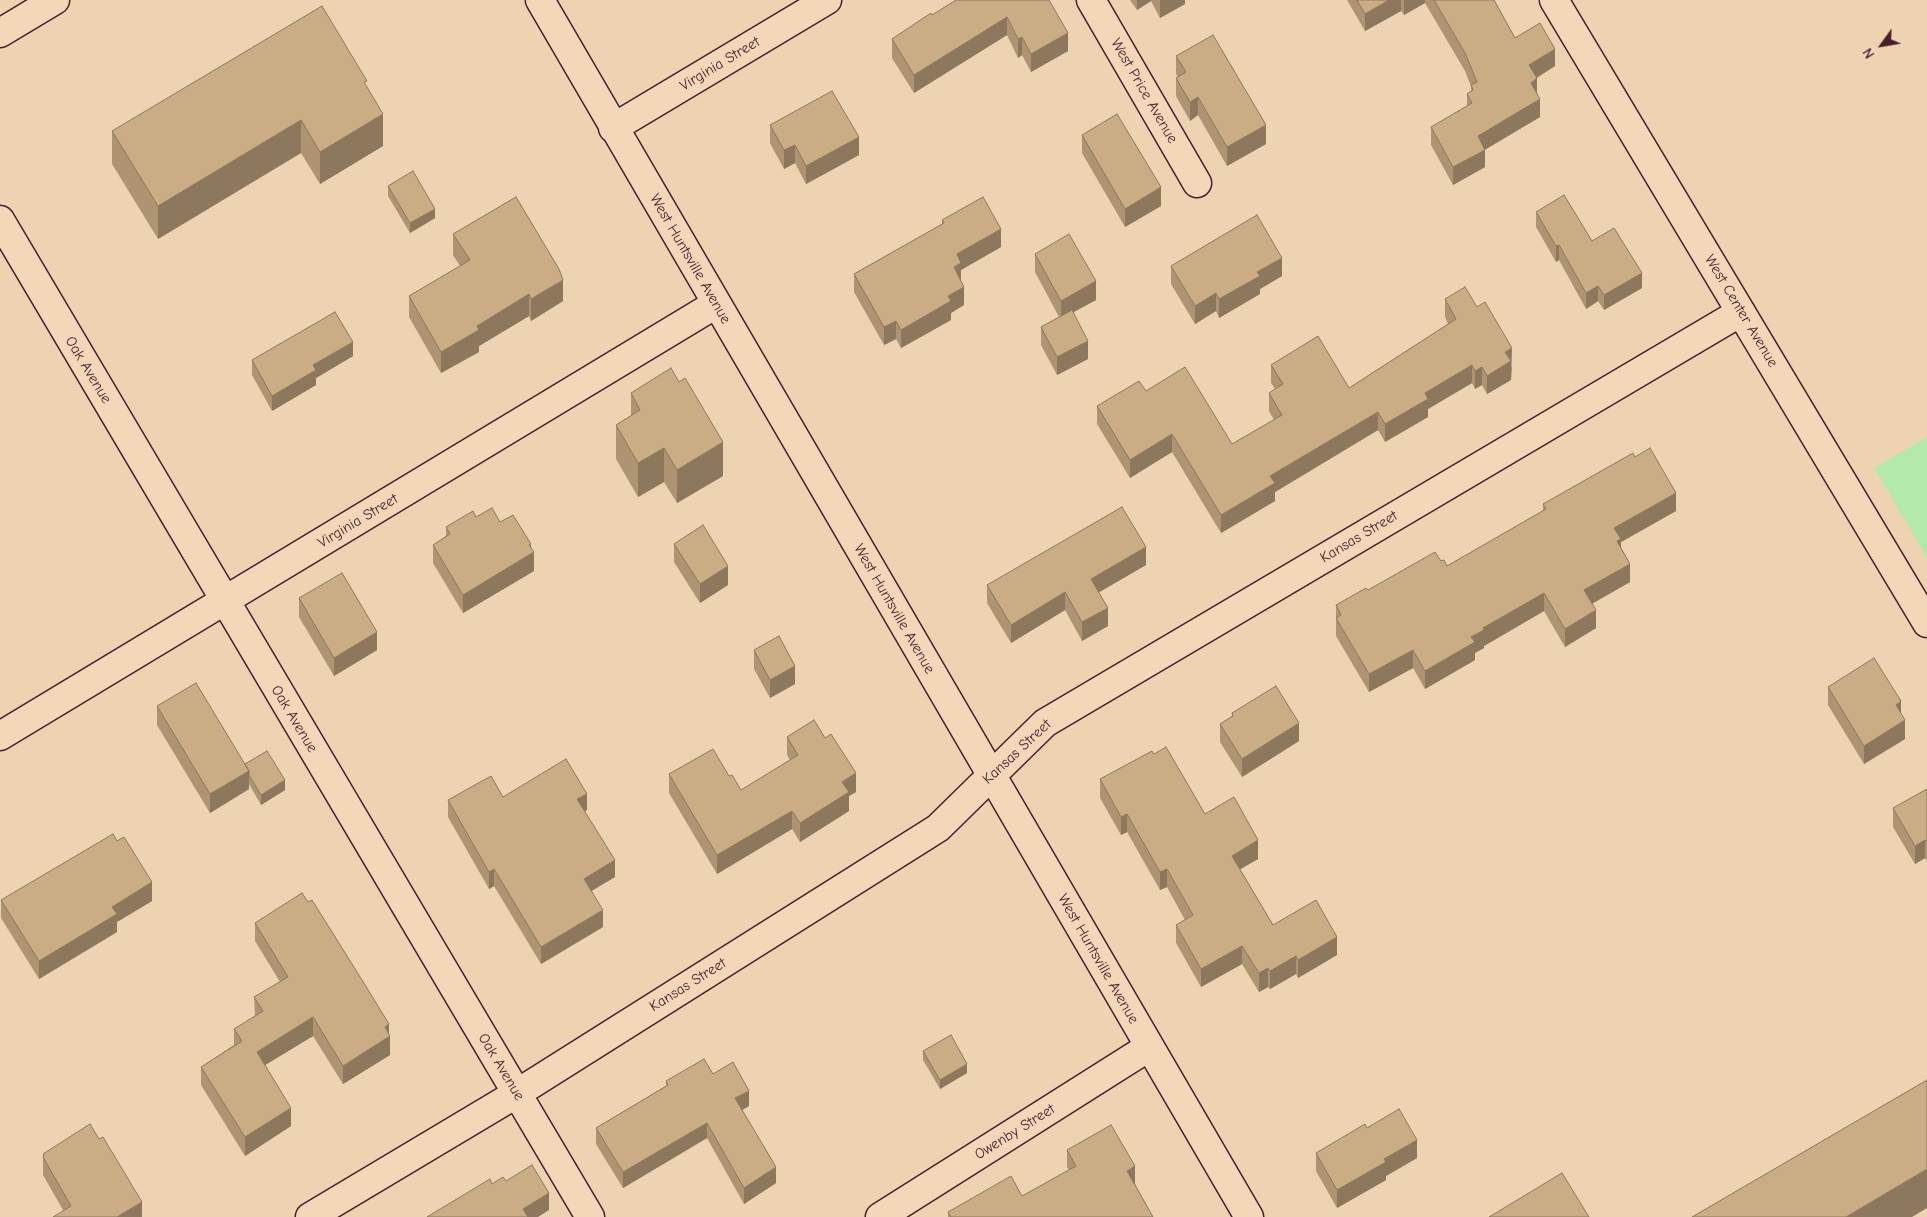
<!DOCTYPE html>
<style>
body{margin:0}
#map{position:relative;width:1927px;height:1217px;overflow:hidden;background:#eed3b2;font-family:"Comic Neue",sans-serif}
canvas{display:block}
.north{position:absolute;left:1857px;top:20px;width:50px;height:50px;-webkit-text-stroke:4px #f2d7b9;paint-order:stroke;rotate:238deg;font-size:14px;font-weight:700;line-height:20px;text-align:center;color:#4a1f2b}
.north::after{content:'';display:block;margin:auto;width:18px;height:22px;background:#4a1f2b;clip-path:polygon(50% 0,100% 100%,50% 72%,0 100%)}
</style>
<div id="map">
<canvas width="1927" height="1217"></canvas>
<div class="north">N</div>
</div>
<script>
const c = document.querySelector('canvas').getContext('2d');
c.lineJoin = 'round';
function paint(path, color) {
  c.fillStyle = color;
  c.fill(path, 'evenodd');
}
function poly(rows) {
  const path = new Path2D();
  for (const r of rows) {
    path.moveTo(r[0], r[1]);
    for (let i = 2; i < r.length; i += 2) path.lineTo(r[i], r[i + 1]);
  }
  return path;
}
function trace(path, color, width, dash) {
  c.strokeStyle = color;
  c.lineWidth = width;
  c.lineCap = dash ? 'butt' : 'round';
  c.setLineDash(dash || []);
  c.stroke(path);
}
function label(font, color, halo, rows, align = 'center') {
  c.font = font + ' "Comic Neue",sans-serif';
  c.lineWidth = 4;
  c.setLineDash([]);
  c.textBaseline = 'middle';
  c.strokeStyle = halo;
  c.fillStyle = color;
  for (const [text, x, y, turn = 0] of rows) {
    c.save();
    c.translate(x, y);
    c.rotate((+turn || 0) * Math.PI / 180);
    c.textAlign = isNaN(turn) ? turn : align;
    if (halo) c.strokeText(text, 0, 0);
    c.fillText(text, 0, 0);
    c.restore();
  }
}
const green = poly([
 [1927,437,1927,558,1874,468]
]);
const street = poly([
 [1091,0,1197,183],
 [1554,0,1927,623],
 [613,128,827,0],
 [0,220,590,1217],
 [0,736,716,304],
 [310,1217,516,1094,938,828,1045,723,1741,312],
 [880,1217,1149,1047]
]);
const secondary = poly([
 [540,0,1249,1217]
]);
const primary = poly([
 [0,33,55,0]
]);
const wall = poly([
 [1049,0,1068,51,1031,72,1022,55,1018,58,1007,35,914,93,892,58,892,39,932,15],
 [1130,0,1185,0,1185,4,1160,18,1151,1,1137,10],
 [1347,0,1494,0,1515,38,1555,66,1537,78,1537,94,1540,117,1485,149,1485,167,1453,185,1431,145,1431,127,1467,106,1467,94,1471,91,1471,86,1465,71,1425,3,1404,15,1401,11,1365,31],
 [1176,56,1266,144,1227,166,1198,115,1190,121,1176,96,1176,78,1178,77,1176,74],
 [367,87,383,146,320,184,301,153,158,239,112,164,112,131],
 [770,125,859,155,806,184,795,163,784,169,770,143],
 [1082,135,1161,206,1125,227,1082,153],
 [388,186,435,218,410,233,388,196],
 [1536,212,1592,241,1642,288,1604,310,1598,301,1586,309,1559,260,1556,262,1536,227],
 [942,220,1001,247,961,270,961,281,964,305,951,313,951,320,901,348,896,339,884,345,854,292,854,274,942,224],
 [453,234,563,301,531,321,529,316,479,346,479,352,441,373,409,317,409,296,460,266,453,255],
 [1035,254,1096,300,1073,312,1088,359,1057,375,1041,345,1041,327,1059,317,1035,272],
 [1171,266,1282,276,1260,289,1260,294,1219,318,1216,311,1195,324,1171,284],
 [1445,299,1512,367,1511,380,1487,394,1482,385,1475,389,1472,383,1428,409,1428,417,1385,442,1378,430,1275,492,1275,501,1221,533,1172,452,1130,478,1097,424,1097,406,1146,391,1232,444,1274,420,1269,411,1269,393,1275,389,1271,383,1271,365,1349,388,1448,324,1445,317],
 [353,356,316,378,316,385,272,411,252,375,252,360],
 [631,393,723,476,677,503,664,482,638,497,616,459,616,425,631,416],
 [1543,504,1676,511,1621,542,1621,548,1630,582,1592,604,1596,628,1565,647,1544,611,1484,646,1484,648,1475,653,1475,660,1425,689,1413,668,1369,692,1336,636,1336,605,1368,590,1441,561,1447,566,1543,511],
 [500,522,531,547,534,571,463,613,433,563,433,545,446,536,446,527],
 [674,544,728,585,700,603,674,562],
 [1146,565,1099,592,1108,626,1082,641,1065,610,1011,643,987,603,987,585],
 [299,598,377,650,334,676,299,617],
 [754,650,795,684,770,698,754,669],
 [1828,687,1901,713,1905,739,1864,764,1828,705],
 [157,706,245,764,285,790,261,805,249,784,249,789,210,813,157,725],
 [1232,713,1299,741,1242,777,1220,742,1220,724,1232,716],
 [787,737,856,792,849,796,849,811,800,842,792,829,717,874,669,793,669,774,729,776,741,790,790,760,787,755],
 [1154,754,1205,814,1258,859,1240,869,1273,925,1337,955,1298,978,1296,974,1270,989,1268,987,1259,992,1242,964,1201,987,1176,943,1176,925,1185,920,1167,887,1160,890,1127,832,1121,835,1100,798,1100,779],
 [1927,789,1927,861,1925,858,1915,864,1893,827,1893,808],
 [503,797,587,810,585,811,615,877,592,891,603,927,541,964,494,886,489,889,448,817,448,800],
 [1,900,152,901,117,922,117,932,39,979,1,918],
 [255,923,389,1034,390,1055,343,1084,313,1036,265,1065,291,1126,245,1156,201,1085,201,1067,234,1045,234,1029,255,1016,254,997,280,982,255,941],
 [923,1051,967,1073,940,1089,923,1060],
 [713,1074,749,1106,742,1110,776,1183,744,1204,707,1138,623,1188,596,1144,596,1128,666,1086,666,1081],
 [1367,1128,1417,1158,1386,1176,1386,1180,1337,1208,1316,1171,1316,1153],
 [1067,1150,1135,1184,1153,1217,948,1217,948,1212,1022,1196,1069,1170,1067,1167],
 [43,1154,142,1217,63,1210,43,1175]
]);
const shadedWall = poly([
 [1137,0,1151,0,1151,1,1137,10],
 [1160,0,1185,0,1185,4,1160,18],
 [1389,0,1401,0,1401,11,1365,31,1365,14],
 [1404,0,1425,0,1425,3,1404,15],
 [1007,17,1007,35,914,93,914,75],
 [1068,33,1068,51,1031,72,1031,54],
 [1022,37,1022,55,1018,58,1018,39],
 [1555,49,1555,66,1529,82,1529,65],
 [1537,78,1537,96,1531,83],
 [1198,97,1198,115,1190,121,1190,102],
 [1540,99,1540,117,1478,154,1478,136],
 [383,114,383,146,320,184,320,152],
 [301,120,301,153,158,239,158,206],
 [1266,125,1266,144,1227,166,1227,147],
 [859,137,859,155,806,184,806,166],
 [795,145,795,163,784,169,784,150],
 [1485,150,1485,167,1453,185,1453,167],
 [1161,187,1161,206,1125,227,1125,209],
 [435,209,435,218,410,233,410,223],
 [1001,229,1001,247,961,270,961,281,954,267,957,254],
 [1559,245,1559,260,1556,262,1556,246],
 [1282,258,1282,276,1260,289,1260,294,1219,318,1219,299,1257,272],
 [1642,273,1642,288,1604,310,1604,295],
 [563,280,563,301,531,321,531,299],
 [1096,281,1096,300,1061,319,1061,301],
 [1598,286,1598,301,1586,309,1586,293],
 [964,287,964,305,951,313,951,320,901,348,901,330,948,296],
 [1216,293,1216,311,1195,324,1195,306],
 [529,294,529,316,479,346,479,352,441,373,441,352,477,326],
 [896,321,896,339,884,345,884,327],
 [1088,341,1088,359,1057,375,1057,357],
 [353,342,353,356,316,378,316,385,272,411,272,396,313,365],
 [1512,348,1511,380,1487,394,1487,376,1505,352],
 [1472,365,1472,383,1428,409,1428,417,1385,442,1385,424,1425,393],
 [1482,367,1482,385,1475,389,1475,371],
 [1378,412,1378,430,1275,492,1275,501,1221,533,1221,515,1270,476],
 [1172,434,1172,452,1130,478,1130,460],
 [723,442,723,476,677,503,677,470],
 [664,448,664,482,638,497,638,463],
 [1676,493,1676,511,1621,542,1621,557,1614,528],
 [531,544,531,554,534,552,534,571,463,613,463,595],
 [1146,547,1146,565,1091,597,1091,579],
 [1630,564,1630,582,1584,608,1584,590],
 [728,566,728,585,700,603,700,584],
 [1065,592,1065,610,1011,643,1011,625],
 [1544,593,1544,611,1484,646,1484,648,1475,653,1475,660,1425,689,1425,671,1483,628],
 [1108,608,1108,626,1082,641,1082,622],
 [1596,610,1596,628,1565,647,1565,629],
 [377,632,377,650,334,676,334,658],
 [1413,650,1413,668,1369,692,1369,674],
 [795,666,795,684,770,698,770,680],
 [1901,701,1901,720,1896,705],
 [1905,720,1905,739,1864,764,1864,746],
 [1299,723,1299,741,1242,777,1242,759],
 [249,771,249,789,210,813,210,794],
 [856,773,856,792,849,796,849,811,800,842,800,823,842,782],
 [285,780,285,790,261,805,261,795],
 [587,794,587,810,577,816,577,799],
 [792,811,792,829,717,874,717,855],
 [1127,814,1127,832,1121,835,1121,817],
 [1258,840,1258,859,1232,874,1232,856],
 [1925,840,1925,858,1915,864,1915,846],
 [615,860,615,877,584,895,584,879],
 [494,869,494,886,489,889,489,872],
 [1167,869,1167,887,1160,890,1160,872],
 [152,882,152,901,117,922,117,932,39,979,39,961,112,907],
 [603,910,603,927,541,964,541,947],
 [1337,937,1337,955,1298,978,1298,960],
 [1242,946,1242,964,1201,987,1201,969],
 [1296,956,1296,974,1270,989,1270,971],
 [1268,968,1268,987,1259,992,1259,973],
 [313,1017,313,1036,257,1070,257,1052],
 [389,1024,389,1037,390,1036,390,1055,343,1084,343,1066,385,1027],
 [967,1064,967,1073,940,1089,940,1080],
 [749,1091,749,1106,735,1114,735,1098],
 [291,1108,291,1126,245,1156,245,1137],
 [707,1123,707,1138,623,1188,623,1172],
 [1417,1140,1417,1158,1386,1176,1386,1180,1337,1208,1337,1190,1384,1159],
 [1135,1166,1135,1184,1127,1188,1127,1171],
 [776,1167,776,1183,744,1204,744,1188],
 [1927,1169,1927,1208,1912,1217,1846,1217],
 [549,1193,549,1210,538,1217,523,1217,523,1209],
 [142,1202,142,1217,117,1217]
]);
const building = poly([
 [956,0,1049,0,1068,33,1031,54,1022,37,1018,39,1007,17,914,75,892,39,931,13,932,15,956,0],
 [1357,0,1389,0,1365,14,1357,0],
 [1434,0,1494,0,1515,38,1540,23,1555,49,1529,65,1537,78,1531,83,1540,99,1478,136,1485,150,1453,167,1431,127,1472,103,1467,94,1473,90,1471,85,1477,82,1465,53,1434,0],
 [322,6,367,81,364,82,383,114,320,152,301,120,158,206,112,131,322,6],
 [1213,35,1266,125,1227,147,1198,97,1190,102,1176,78,1186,72,1176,56,1213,35],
 [832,91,859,137,806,166,795,145,784,150,770,125,832,91],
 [1117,114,1161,187,1125,209,1082,135,1117,114],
 [413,171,435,209,410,223,388,186,413,171],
 [1564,195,1592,241,1614,228,1642,273,1604,295,1598,286,1586,293,1559,245,1556,246,1536,212,1564,195],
 [516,197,559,269,563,280,531,299,529,294,477,326,479,330,441,352,409,296,470,260,453,234,516,197],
 [983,197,1001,229,957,254,961,263,954,267,964,287,948,296,951,301,901,330,896,321,884,327,854,274,944,223,942,220,983,197],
 [1257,215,1282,258,1257,272,1260,276,1219,299,1216,293,1195,306,1171,266,1257,215],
 [1069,234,1096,281,1061,301,1035,254,1069,234],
 [1465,287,1477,307,1485,302,1512,348,1505,352,1511,361,1487,376,1482,367,1475,371,1472,365,1425,393,1428,399,1385,424,1378,412,1270,476,1275,483,1221,515,1172,434,1130,460,1097,406,1139,381,1146,391,1185,367,1232,444,1282,415,1269,393,1283,384,1271,365,1318,336,1349,388,1456,319,1445,299,1465,287],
 [1072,310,1088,341,1057,357,1041,327,1072,310],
 [335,312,353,342,313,365,316,370,272,396,252,360,335,312],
 [671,368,679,382,685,378,723,442,677,470,664,448,638,463,616,425,640,410,631,393,671,368],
 [1650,448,1676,493,1614,528,1621,539,1617,541,1630,564,1584,590,1596,610,1565,629,1544,593,1483,628,1484,630,1471,637,1475,642,1425,671,1413,650,1369,674,1336,618,1341,615,1336,605,1366,588,1368,590,1435,552,1441,561,1444,560,1447,566,1546,509,1543,504,1633,453,1635,457,1650,448],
 [1122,507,1146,547,1091,579,1108,608,1082,622,1065,592,1011,625,987,585,1122,507],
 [492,508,500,522,513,515,531,544,529,545,534,552,463,595,433,545,450,534,446,527,473,511,476,517,492,508],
 [703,525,728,566,700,584,674,544,703,525],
 [342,573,377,632,334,658,299,598,342,573],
 [779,636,795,666,770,680,754,650,779,636],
 [1874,658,1901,701,1896,705,1905,720,1864,746,1828,687,1874,658],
 [196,683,249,771,210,794,157,706,196,683],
 [1276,686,1299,723,1242,759,1220,724,1233,716,1232,713,1276,686],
 [814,720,825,738,831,734,856,773,842,782,849,792,800,823,792,811,717,855,669,774,713,749,729,776,732,775,741,790,798,755,787,737,814,720],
 [1166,747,1205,814,1234,797,1258,840,1232,856,1273,925,1316,900,1337,937,1298,960,1296,956,1270,971,1268,968,1259,973,1242,946,1201,969,1176,925,1193,915,1167,869,1160,872,1127,814,1121,817,1100,779,1152,751,1154,754,1166,747],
 [267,751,285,780,261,795,249,775,249,771,245,764,267,751],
 [566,759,587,794,577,799,615,860,584,879,603,910,541,947,494,869,489,872,448,800,491,776,503,797,566,759],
 [1927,789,1927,843,1925,840,1915,846,1893,808,1927,789],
 [113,834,117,841,124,837,152,882,112,907,117,914,39,961,1,900,113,834],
 [302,893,308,902,312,900,362,980,389,1024,385,1027,390,1036,343,1066,313,1017,257,1052,291,1108,245,1137,201,1067,242,1041,234,1029,263,1011,254,997,288,977,255,923,302,893],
 [951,1035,967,1064,940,1080,923,1051,951,1035],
 [704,1059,713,1074,733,1062,749,1091,735,1098,776,1167,744,1188,707,1123,623,1172,596,1128,668,1085,666,1081,704,1059],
 [1927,1080,1927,1169,1846,1217,1692,1217,1927,1080],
 [1399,1109,1417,1140,1384,1159,1386,1162,1337,1190,1316,1153,1365,1124,1367,1128,1399,1109],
 [90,1124,99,1139,103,1137,142,1202,117,1217,53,1217,71,1206,43,1157,44,1155,43,1154,90,1124],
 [1111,1125,1135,1166,1127,1171,1153,1217,951,1217,948,1212,1011,1176,1022,1196,1076,1166,1067,1150,1111,1125],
 [532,1165,549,1193,523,1209,528,1217,427,1217,490,1179,492,1184,503,1177,506,1181,532,1165],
 [1562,1173,1589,1217,1489,1217,1562,1173]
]);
const streetNames = [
 ["Virginia Street",720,64,-31],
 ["West Price Avenue",1144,91,60],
 ["West Huntsville Avenue",690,259,60],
 ["West Center Avenue",1741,311,59],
 ["Oak Avenue",88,370,59],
 ["Virginia Street",358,521,-31],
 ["Kansas Street",1359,537,-31],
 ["West Huntsville Avenue",894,609,60],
 ["Oak Avenue",294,719,59],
 ["Kansas Street",1017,752,-43],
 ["West Huntsville Avenue",1098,959,60],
 ["Kansas Street",688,985,-32],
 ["Oak Avenue",501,1067,59],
 ["Owenby Street",1015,1132,-32]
];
paint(green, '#b3eaac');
trace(street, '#4a1f2b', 31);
trace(secondary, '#4a1f2b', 31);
trace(primary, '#4a1f2b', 31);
trace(street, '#f2d7b9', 28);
trace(secondary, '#f2d7b9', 28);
trace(primary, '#f2d7b9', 28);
paint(wall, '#ae9472');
paint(shadedWall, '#8d785d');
paint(building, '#caac85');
trace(building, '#8d785d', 1);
label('15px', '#4a1f2b', '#f2d7b9', streetNames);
</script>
